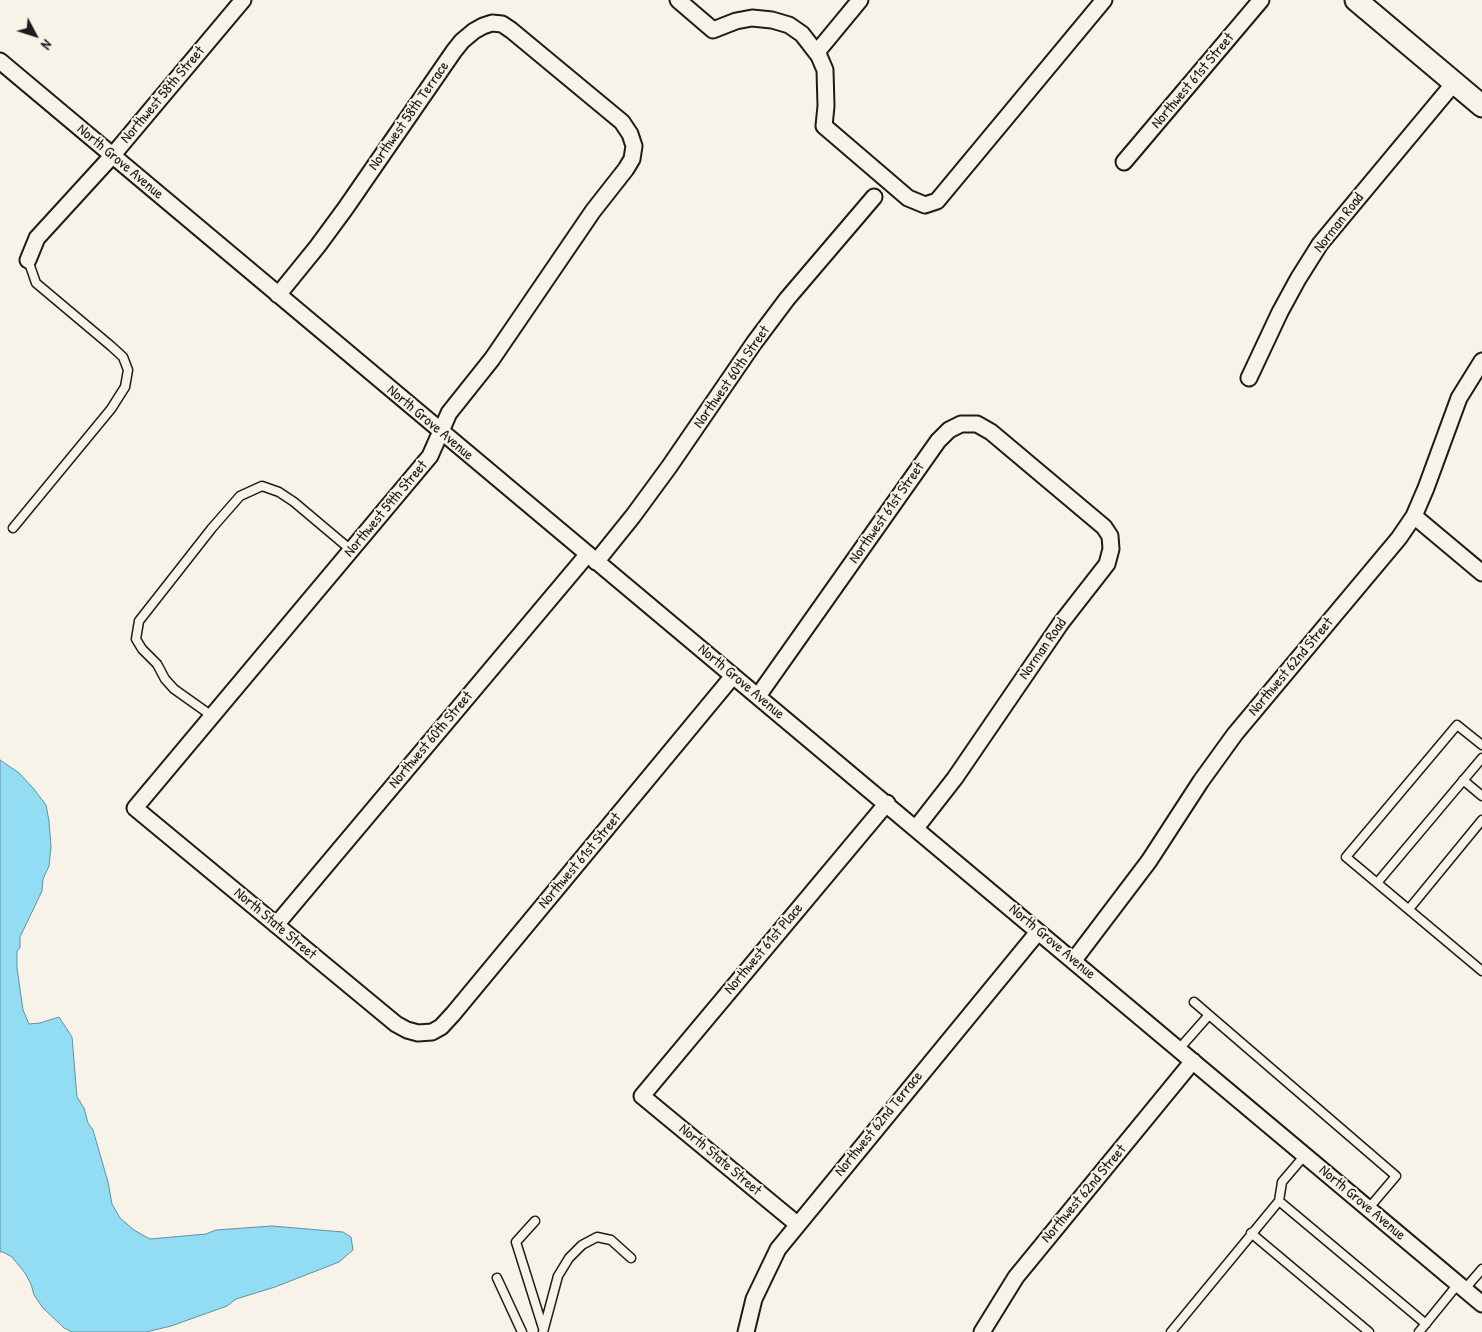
<!DOCTYPE html>
<style>
body{margin:0}
#map{position:relative;width:1482px;height:1332px;overflow:hidden;background:#f7f3e8;font-family:"Patrick Hand",sans-serif}
canvas{display:block}
.north{position:absolute;left:10px;top:10px;width:50px;height:50px;-webkit-text-stroke:4px #f7f3e8;paint-order:stroke;rotate:130deg;font-size:14px;font-weight:700;line-height:20px;text-align:center;color:#1c1c1c}
.north::after{content:'';display:block;margin:auto;width:18px;height:22px;background:#1c1c1c;clip-path:polygon(50% 0,100% 100%,50% 72%,0 100%)}
</style>
<div id="map">
<canvas width="1482" height="1332"></canvas>
<div class="north">N</div>
</div>
<script>
const c = document.querySelector('canvas').getContext('2d');
c.lineJoin = 'round';
function paint(path, color) {
  c.fillStyle = color;
  c.fill(path, 'evenodd');
}
function poly(rows) {
  const path = new Path2D();
  for (const r of rows) {
    path.moveTo(r[0], r[1]);
    for (let i = 2; i < r.length; i += 2) path.lineTo(r[i], r[i + 1]);
  }
  return path;
}
function trace(path, color, width, dash) {
  c.strokeStyle = color;
  c.lineWidth = width;
  c.lineCap = dash ? 'butt' : 'round';
  c.setLineDash(dash || []);
  c.stroke(path);
}
function label(font, color, halo, rows, align = 'center') {
  c.font = font + ' "Patrick Hand",sans-serif';
  c.lineWidth = 4;
  c.setLineDash([]);
  c.textBaseline = 'middle';
  c.strokeStyle = halo;
  c.fillStyle = color;
  for (const [text, x, y, turn = 0] of rows) {
    c.save();
    c.translate(x, y);
    c.rotate((+turn || 0) * Math.PI / 180);
    c.textAlign = isNaN(turn) ? turn : align;
    if (halo) c.strokeText(text, 0, 0);
    c.fillText(text, 0, 0);
    c.restore();
  }
}
const water = poly([
 [0,760,19,773,33,788,46,805,49,821,51,847,49,866,43,879,42,891,20,937,20,948,17,951,17,968,23,1010,29,1024,40,1023,59,1017,72,1037,77,1097,84,1108,88,1123,93,1130,108,1182,112,1204,120,1218,134,1230,150,1239,206,1234,216,1230,272,1226,343,1232,351,1237,353,1250,339,1262,275,1287,236,1299,227,1306,171,1326,146,1332,72,1332,64,1328,43,1308,34,1295,31,1284,25,1273,12,1257,3,1252,0,1252,0,760]
]);
const service = poly([
 [13,528,111,409,125,387,128,370,123,357,111,346,36,283,28,260],
 [212,716,174,689,165,679,157,664,142,649,136,639,139,621,212,528,240,496,262,486,279,492,294,502,351,550],
 [1482,745,1457,725,1346,857,1482,971],
 [1463,780,1482,796],
 [1377,883,1482,758],
 [1409,909,1482,820],
 [1194,1002,1396,1176,1368,1209],
 [1179,1049,1209,1015],
 [1279,1201,1282,1182,1305,1155],
 [535,1221,516,1242,543,1328],
 [1251,1233,1369,1332],
 [497,1278,522,1332],
 [1464,1290,1482,1269],
 [543,1332,558,1276,569,1258,582,1245,597,1237,611,1240,631,1258],
 [1171,1332,1279,1201,1426,1324],
 [1419,1332,1458,1284]
]);
const minor = poly([
 [678,0,713,30,736,21,752,18,772,20,789,25,802,34,819,56,825,70,826,106,824,126,908,198,925,205,937,201,1104,0],
 [817,52,860,0],
 [0,61,1482,1304],
 [1124,162,1261,0],
 [28,260,37,238,112,156,243,0],
 [278,295,317,247,345,209,454,51,462,41,474,31,483,26,492,23,502,24,511,30,622,122,630,134,634,146,632,159,626,169,593,211,492,359,449,413,430,456,135,808,396,1024,407,1030,418,1033,432,1032,441,1027,453,1014,733,676],
 [1249,378,1280,312,1298,279,1320,244,1454,83],
 [1414,516,1482,573],
 [596,562,633,516,669,467,754,343,787,299,874,197],
 [758,696,938,441,949,430,961,424,977,424,991,432,1104,527,1110,536,1111,549,1107,564,1061,623,955,778,916,828],
 [276,925,587,555],
 [1074,960,1149,861,1201,781,1235,734,1399,538,1414,516,1426,488,1459,398,1482,361],
 [797,1224,642,1096,887,803],
 [746,1332,754,1299,778,1249,1038,932],
 [982,1332,1016,1277,1193,1061]
]);
const secondary = poly([
 [1356,0,1482,106]
]);
const streetNames = [
 ["Northwest 61st Street",1193,81,-50],
 ["Northwest 58th Street",163,95,-50],
 ["Northwest 58th Terrace",409,116,-55],
 ["North Grove Avenue",120,162,40],
 ["Norman Road",1339,223,-52],
 ["Northwest 60th Street",732,377,-55],
 ["North Grove Avenue",430,423,40],
 ["Northwest 59th Street",386,509,-50],
 ["Northwest 61st Street",887,513,-55],
 ["Norman Road",1043,649,-55],
 ["Northwest 62nd Street",1291,667,-50],
 ["North Grove Avenue",741,682,40],
 ["Northwest 60th Street",431,740,-50],
 ["Northwest 61st Street",580,861,-50],
 ["North State Street",275,924,40],
 ["North Grove Avenue",1052,942,40],
 ["Northwest 61st Place",764,949,-50],
 ["Northwest 62nd Terrace",879,1124,-51],
 ["North State Street",720,1160,40],
 ["Northwest 62nd Street",1084,1194,-50],
 ["North Grove Avenue",1362,1203,40]
];
paint(water, '#92ddf3');
trace(water, '#63909d', 1);
trace(service, '#1c1c1c', 11);
trace(minor, '#1c1c1c', 19);
trace(secondary, '#1c1c1c', 25);
trace(service, '#f7f3e8', 8);
trace(minor, '#f7f3e8', 15);
trace(secondary, '#f7f3e8', 21);
label('15px', '#1c1c1c', '#f7f3e8', streetNames);
</script>
